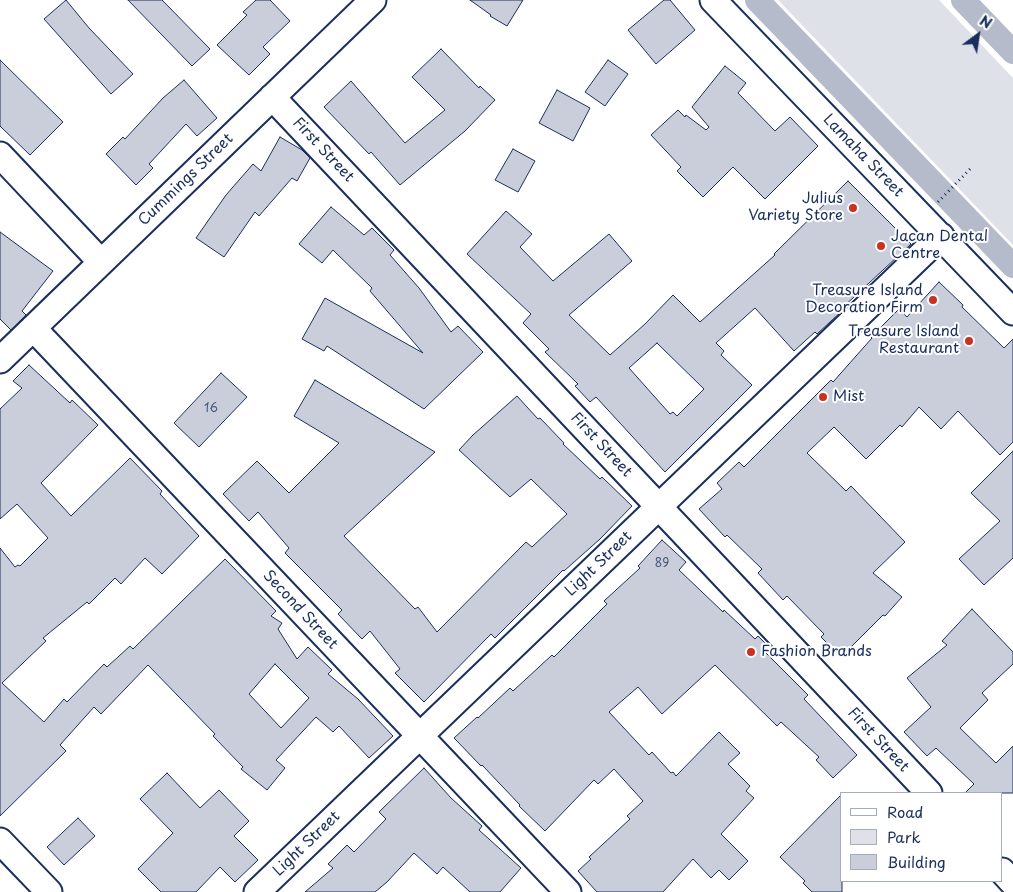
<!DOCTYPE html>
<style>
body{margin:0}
#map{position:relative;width:1013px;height:892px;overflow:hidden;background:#fff;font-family:"Playpen Sans",sans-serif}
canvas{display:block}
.legend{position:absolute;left:840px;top:792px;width:162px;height:90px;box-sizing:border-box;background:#fff;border:1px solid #a4acbf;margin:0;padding:6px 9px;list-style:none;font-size:15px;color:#1b2f5e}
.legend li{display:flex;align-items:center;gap:10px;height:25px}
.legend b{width:25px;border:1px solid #a4acbf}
.north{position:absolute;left:953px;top:10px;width:50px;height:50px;-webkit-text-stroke:4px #fff;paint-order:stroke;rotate:31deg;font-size:14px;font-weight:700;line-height:20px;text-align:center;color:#1b2f5e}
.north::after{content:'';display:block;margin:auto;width:18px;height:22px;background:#1b2f5e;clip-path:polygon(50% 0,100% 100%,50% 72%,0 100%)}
</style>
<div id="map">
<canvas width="1013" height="892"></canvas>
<ul class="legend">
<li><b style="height:6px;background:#fff"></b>Road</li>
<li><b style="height:14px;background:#dee1e7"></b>Park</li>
<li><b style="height:14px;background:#caceda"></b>Building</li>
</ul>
<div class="north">N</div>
</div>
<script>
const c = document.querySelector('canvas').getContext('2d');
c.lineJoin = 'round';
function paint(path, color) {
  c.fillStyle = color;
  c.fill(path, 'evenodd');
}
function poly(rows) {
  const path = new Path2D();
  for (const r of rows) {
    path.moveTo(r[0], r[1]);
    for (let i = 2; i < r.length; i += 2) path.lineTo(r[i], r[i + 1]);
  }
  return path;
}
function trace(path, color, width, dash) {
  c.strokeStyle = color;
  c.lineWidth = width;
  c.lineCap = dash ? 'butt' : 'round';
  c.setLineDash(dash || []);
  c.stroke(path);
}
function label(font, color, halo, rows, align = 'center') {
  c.font = font + ' "Playpen Sans",sans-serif';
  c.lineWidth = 4;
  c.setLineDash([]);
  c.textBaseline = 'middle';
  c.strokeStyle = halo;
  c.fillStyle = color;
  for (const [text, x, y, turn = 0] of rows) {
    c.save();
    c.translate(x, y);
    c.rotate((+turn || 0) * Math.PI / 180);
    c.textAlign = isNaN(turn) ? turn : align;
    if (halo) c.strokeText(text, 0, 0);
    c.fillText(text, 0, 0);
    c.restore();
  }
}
const green = poly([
 [778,0,939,0,1013,78,1013,245]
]);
const canal = poly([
 [757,0,1013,266],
 [963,0,1013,52]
]);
const building = poly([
 [66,0,89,28,133,74,111,94,44,19,66,0],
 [128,0,162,0,210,49,192,66,128,0],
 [256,0,270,0,290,21,263,47,270,54,249,75,217,45,247,15,243,12,256,0],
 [470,0,523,0,507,26,490,16,491,15,470,0],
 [664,0,670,0,695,30,656,64,628,30,664,0],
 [441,49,479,88,480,86,495,100,465,131,400,185,371,152,369,154,324,107,351,81,405,143,445,110,412,77,441,49],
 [0,60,63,122,30,155,0,126,0,60],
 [608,60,628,74,605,106,585,92,608,60],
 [725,66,746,83,738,93,775,131,790,117,818,146,765,199,733,167,703,197,677,171,681,167,651,135,678,110,685,117,686,115,706,130,709,127,692,107,725,66],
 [184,80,217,118,197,136,186,124,149,164,153,168,136,185,106,154,123,137,125,139,163,98,184,80],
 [557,90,590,108,573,141,539,123,557,90],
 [280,137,302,150,310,158,297,181,292,178,259,216,255,212,224,257,196,238,226,195,253,164,261,171,280,137],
 [513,149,535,161,518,192,495,180,513,149],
 [848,181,911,244,841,309,843,310,817,334,815,332,794,351,755,308,716,343,724,351,721,355,752,385,665,472,596,397,590,402,575,386,578,384,545,352,549,349,523,323,531,314,467,254,506,211,532,234,520,247,553,281,609,234,632,261,569,315,610,355,645,324,673,295,700,322,775,255,774,254,848,181],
 [657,343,704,389,677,416,673,412,670,414,629,368,657,343],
 [331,207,364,235,372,228,394,250,390,255,419,288,451,332,458,326,483,352,424,409,327,346,324,351,302,339,325,298,423,353,370,291,372,288,333,250,322,263,299,244,331,207],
 [0,232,53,271,22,311,26,315,11,330,0,319,0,232],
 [939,282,963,305,962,307,1004,348,1013,339,1013,442,1000,455,958,411,941,429,919,407,902,427,900,425,866,459,834,427,807,453,846,491,851,486,905,542,873,573,902,597,885,616,883,615,841,657,821,637,824,634,787,596,783,600,758,573,762,569,727,535,725,537,699,509,722,489,717,483,739,462,744,467,831,380,833,382,872,338,871,337,899,309,907,317,939,282],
 [29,365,70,403,72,400,98,425,41,483,71,516,130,458,162,491,160,494,199,536,162,574,145,558,121,584,115,578,89,604,87,602,43,638,46,641,2,683,44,722,64,699,67,702,104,664,107,667,130,646,133,649,225,559,276,611,271,616,282,623,278,629,297,659,308,647,332,670,328,674,358,699,393,736,369,758,339,726,333,732,316,717,276,760,285,768,267,790,241,769,243,767,213,736,215,734,148,665,101,714,94,707,60,745,66,751,0,816,0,548,15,567,18,565,20,566,48,538,17,504,0,519,0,409,22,388,13,381,29,365],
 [275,664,309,698,281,728,249,694,275,664],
 [221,373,247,397,199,447,174,423,221,373],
 [315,380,435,452,344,536,415,609,418,607,437,632,526,542,532,547,567,514,531,479,510,497,459,450,473,435,517,396,538,419,540,418,564,443,563,444,600,479,602,477,632,506,600,539,564,571,563,570,495,638,491,634,424,702,395,673,400,669,370,631,362,639,338,614,342,610,285,553,289,548,258,512,249,521,223,494,257,461,289,493,339,443,294,416,315,380],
 [1013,451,1013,558,984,585,959,559,1000,521,971,493,1013,451],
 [662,540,686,562,679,570,723,612,724,610,755,639,758,636,770,648,766,653,808,695,804,699,857,755,833,778,816,760,819,757,781,722,777,726,715,665,662,714,638,687,609,712,649,755,652,752,671,773,673,772,676,776,719,732,740,753,728,764,750,786,746,791,754,798,721,834,748,861,729,880,719,870,711,878,693,859,663,892,597,892,578,871,591,859,589,857,630,819,627,816,643,801,614,769,598,784,594,780,545,831,519,806,520,805,482,765,481,766,454,738,477,717,478,718,510,688,513,691,552,655,554,657,607,604,604,601,640,568,638,566,662,540],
 [972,609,1013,652,1013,664,982,693,988,700,960,728,996,763,1013,746,1013,793,965,793,974,784,936,748,927,756,904,732,931,707,907,678,947,645,942,641,972,609],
 [424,768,451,798,482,826,479,830,521,868,500,892,470,892,443,867,437,874,414,853,387,882,375,892,305,892,333,868,328,864,347,845,354,852,386,819,379,812,424,768],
 [167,773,200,808,219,790,249,821,234,836,258,860,235,882,220,867,196,892,161,892,138,869,173,833,140,799,167,773],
 [842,794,842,892,812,892,803,883,805,881,780,857,842,794],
 [78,818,95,836,64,865,47,847,78,818]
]);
const path = poly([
 [938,202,972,167]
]);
const minor = poly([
 [713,0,1013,312],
 [272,97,929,793],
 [0,155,101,262],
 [33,328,568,892],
 [0,360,373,0],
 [0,841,49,892],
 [1002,871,1013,883],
 [257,892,941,236]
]);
const markers = [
 [853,208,5,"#c8321e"],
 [881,246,5,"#c8321e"],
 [933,300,5,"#c8321e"],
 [969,341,5,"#c8321e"],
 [823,397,5,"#c8321e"],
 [751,652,5,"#c8321e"]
];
const numberNames = [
 ["16",211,409],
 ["89",662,564]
];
const streetNames = [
 ["First Street",323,150,47],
 ["Lamaha Street",863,156,46],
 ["Cummings Street",186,180,-44],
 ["First Street",601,445,47],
 ["Light Street",599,564,-44],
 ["Second Street",300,610,47],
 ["First Street",878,740,47],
 ["Light Street",307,844,-44]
];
const poiNames = [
 ["Julius",843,199],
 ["Variety Store",843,216],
 ["Jacan Dental",891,237,"left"],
 ["Centre",891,254,"left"],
 ["Treasure Island",923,291],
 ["Decoration Firm",923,308],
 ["Treasure Island",959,332],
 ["Restaurant",959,349],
 ["Mist",833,397,"left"],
 ["Fashion Brands",761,652,"left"]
];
paint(green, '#dee1e7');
trace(canal, '#b5bbca', 24);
paint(building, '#caceda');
trace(building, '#1b2f5e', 1);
trace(minor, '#1b2f5e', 29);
trace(path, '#1b2f5e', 3, [1, 4]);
trace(minor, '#fff', 25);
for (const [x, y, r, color] of markers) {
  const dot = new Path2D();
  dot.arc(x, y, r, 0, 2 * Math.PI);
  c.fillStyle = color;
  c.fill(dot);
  trace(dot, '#fff', 2);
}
label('12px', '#47577d', null, numberNames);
label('15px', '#1b2f5e', '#fff', streetNames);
label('15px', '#1b2f5e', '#fff', poiNames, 'right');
</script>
